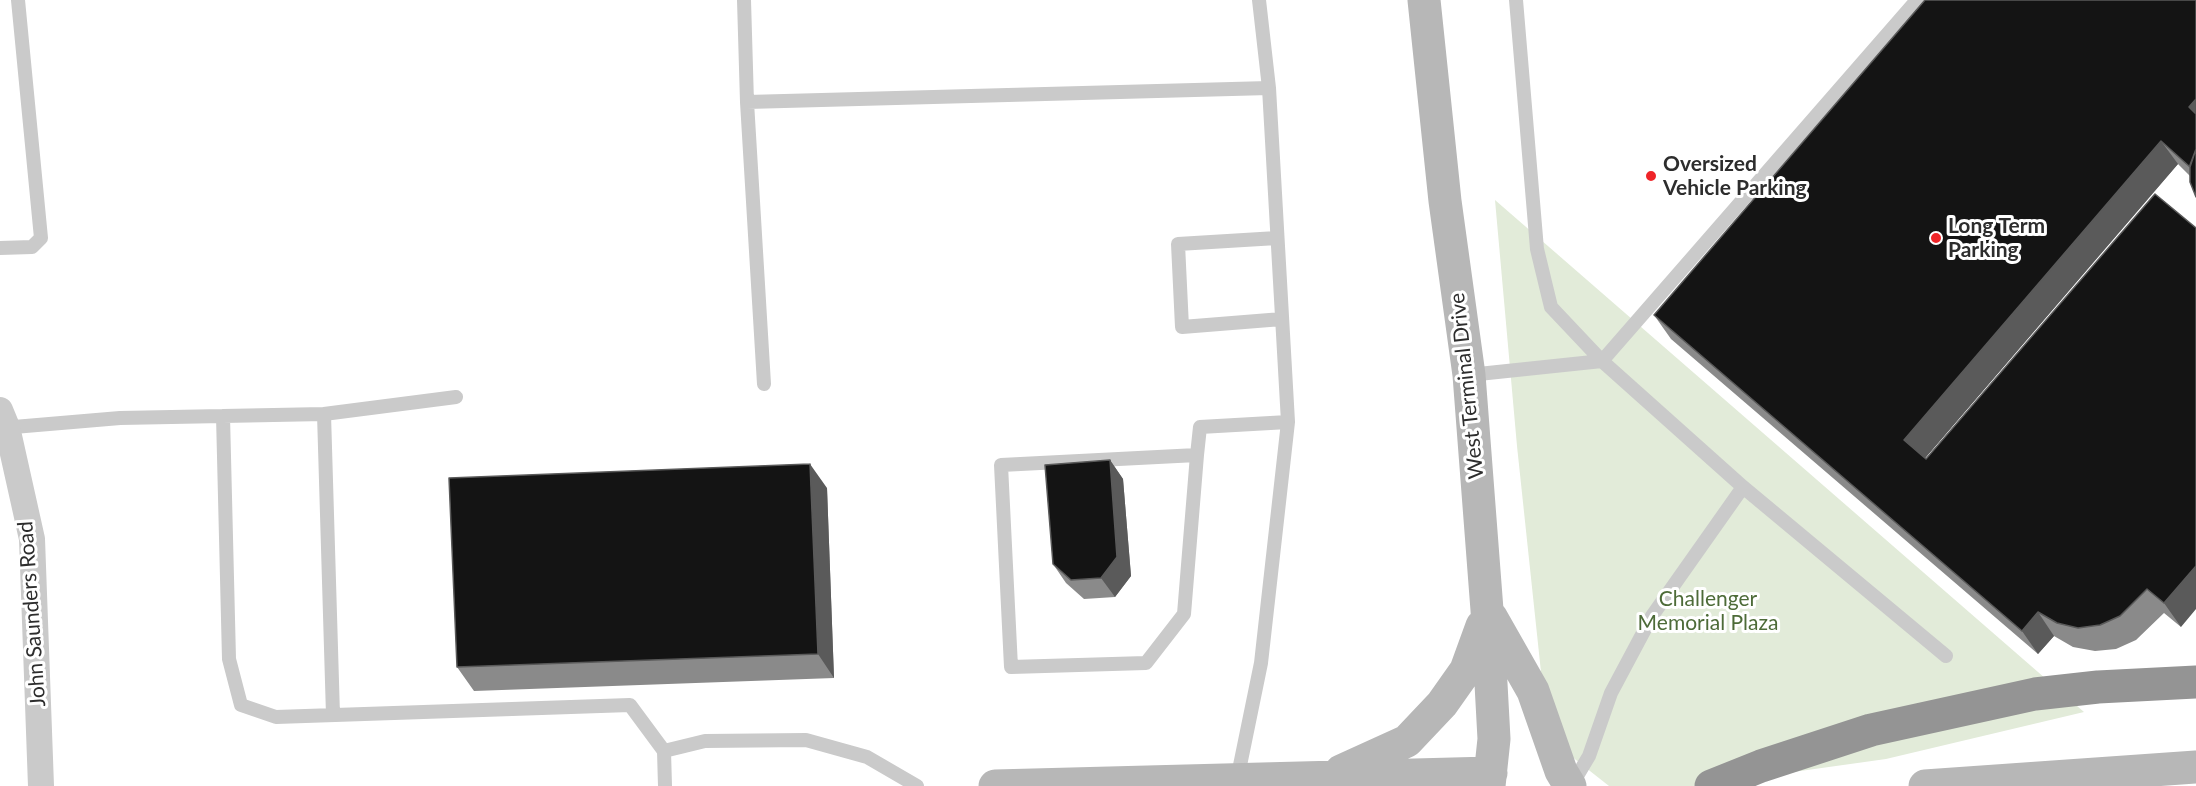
<!DOCTYPE html>
<style>
body{margin:0}
canvas{display:block;background:#fff}
</style>
<canvas width="2196" height="786"></canvas>
<script>
const c = document.querySelector('canvas').getContext('2d');
c.lineJoin = 'round';
function paint(path, color) {
  c.fillStyle = color;
  c.fill(path, 'evenodd');
}
function poly(rows) {
  const path = new Path2D();
  for (const r of rows) {
    path.moveTo(r[0], r[1]);
    for (let i = 2; i < r.length; i += 2) path.lineTo(r[i], r[i + 1]);
  }
  return path;
}
function trace(path, color, width, dash) {
  c.strokeStyle = color;
  c.lineWidth = width;
  c.lineCap = dash ? 'butt' : 'round';
  c.setLineDash(dash || []);
  c.stroke(path);
}
function label(font, color, halo, rows, align = 'center') {
  c.font = font + ' Lato,sans-serif';
  c.lineWidth = 6;
  c.setLineDash([]);
  c.textBaseline = 'middle';
  c.strokeStyle = halo;
  c.fillStyle = color;
  for (const [text, x, y, turn = 0] of rows) {
    c.save();
    c.translate(x, y);
    c.rotate((+turn || 0) * Math.PI / 180);
    c.textAlign = isNaN(turn) ? turn : align;
    if (halo) c.strokeText(text, 0, 0);
    c.fillText(text, 0, 0);
    c.restore();
  }
}
const green = poly([
 [1495,200,2084,712,1886,759,1693,786,1609,786,1557,745,1541,672,1517,446]
]);
const lane = poly([
 [744,0,747,102,764,384],
 [1516,0,1537,249,1551,307,1602,361,1743,487,1946,656],
 [747,102,1269,88],
 [1277,238,1178,244,1182,327,1282,319],
 [0,248,32,247,41,238,18,0],
 [1469,375,1602,361,1917,0],
 [324,414,456,397],
 [223,416,324,414,333,715],
 [2,428,120,418,223,416,229,659,241,705,276,717,630,705,664,751,665,786],
 [1197,455,1001,465,1011,667,1146,663,1184,614,1197,455,1200,427,1288,422],
 [664,751,705,741,806,740,867,757,917,786],
 [1237,780,1261,663,1288,422,1269,88,1259,0],
 [1571,786,1589,756,1611,693,1652,616,1743,487]
]);
const street = poly([
 [0,410,7,427,32,539,41,786]
]);
const secondary = poly([
 [1424,0,1445,201,1469,375,1487,610,1494,739,1489,786],
 [1491,617,1533,691,1561,771,1570,786],
 [1341,771,1407,741,1442,704,1466,670,1482,626],
 [995,786,1491,773],
 [1925,786,2196,767]
]);
const highway = poly([
 [1711,786,1761,766,1871,730,2035,694,2098,687,2196,682]
]);
const wall = poly([
 [2196,0,2190,176,2178,164,1925,458,1926,459,2155,194,2181,627,2164,613,2136,640,2116,649,2095,651,2073,647,2054,636,2038,654,1671,339,1654,315],
 [1110,460,1123,479,1131,576,1115,597,1084,599,1066,583,1053,564],
 [827,488,834,678,474,691,457,667]
]);
const shadedWall = poly([
 [2196,99,2196,117,2189,107],
 [2161,141,2178,164,1921,463,1904,440],
 [1110,460,1123,479,1131,576,1115,597,1101,578],
 [810,464,827,488,834,678,818,654],
 [2196,566,2196,609,2181,627,2164,603],
 [2038,612,2054,636,2038,654,2022,631]
]);
const building = poly([
 [1925,0,2196,0,2196,99,2189,107,2196,114,2196,149,2190,167,2161,141,1904,440,1926,459,2155,194,2196,228,2196,566,2164,603,2147,589,2120,616,2100,625,2078,628,2057,623,2038,612,2022,631,1654,315,1925,0],
 [2196,149,2196,197,2190,182,2190,165,2196,149],
 [1110,460,1117,557,1101,578,1071,580,1053,564,1045,465,1110,460],
 [810,464,818,654,457,667,449,478,810,464]
]);
const markers = [
 [1651,176,6,"#ef2428"],
 [1936,238,6,"#ef2428"]
];
const poiNames = [
 ["Oversized",1663,164],
 ["Vehicle Parking",1663,188],
 ["Long Term",1948,226],
 ["Parking",1948,250]
];
const streetNames = [
 ["West Terminal Drive",1467,386,-96],
 ["John Saunders Road",32,614,-94]
];
const parkNames = [
 ["Challenger",1708,599],
 ["Memorial Plaza",1708,623]
];
paint(green, '#e2ebd9');
trace(lane, '#cacaca', 14);
trace(street, '#cacaca', 26);
trace(secondary, '#b7b7b7', 33);
trace(highway, '#949494', 33);
paint(wall, '#8a8a8a');
paint(shadedWall, '#5a5a5a');
paint(building, '#141414');
trace(building, '#5a5a5a', 1.5);
for (const [x, y, r, color] of markers) {
  const dot = new Path2D();
  dot.arc(x, y, r, 0, 2 * Math.PI);
  c.fillStyle = color;
  c.fill(dot);
  trace(dot, '#fff', 2);
}
label('bold 21px', '#2d2d2d', '#fff', poiNames, 'left');
label('21px', '#2d2d2d', '#fff', streetNames);
label('21px', '#4d6b38', '#fff', parkNames);
</script>
